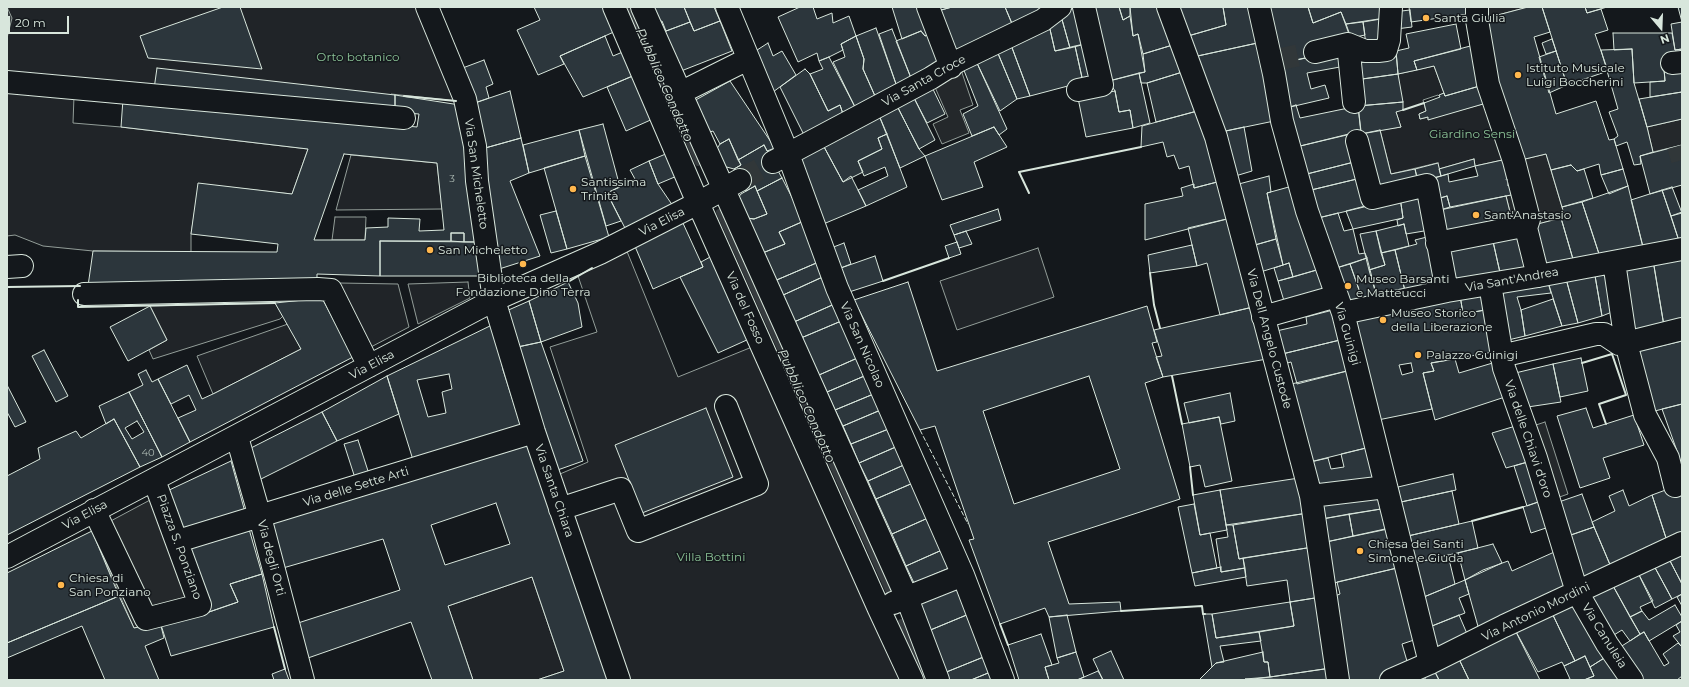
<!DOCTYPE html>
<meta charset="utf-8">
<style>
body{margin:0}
#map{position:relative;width:1689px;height:687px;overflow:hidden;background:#14181c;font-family:Montserrat,sans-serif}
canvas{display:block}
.frame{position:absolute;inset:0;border:8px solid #d8e6dc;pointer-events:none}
.north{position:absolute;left:1641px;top:8px;width:40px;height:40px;-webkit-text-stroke:3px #14181c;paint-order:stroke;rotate:161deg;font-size:11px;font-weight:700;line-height:16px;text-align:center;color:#d8e6dc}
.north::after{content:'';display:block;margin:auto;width:14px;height:18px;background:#d8e6dc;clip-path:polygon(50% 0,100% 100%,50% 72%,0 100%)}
.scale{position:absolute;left:8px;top:16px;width:61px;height:18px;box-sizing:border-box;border:2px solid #d8e6dc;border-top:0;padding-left:5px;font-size:12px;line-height:14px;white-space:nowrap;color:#d8e6dc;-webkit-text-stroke:3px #14181c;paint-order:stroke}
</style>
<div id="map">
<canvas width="1689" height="687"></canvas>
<div class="frame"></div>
<div class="north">N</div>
<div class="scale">20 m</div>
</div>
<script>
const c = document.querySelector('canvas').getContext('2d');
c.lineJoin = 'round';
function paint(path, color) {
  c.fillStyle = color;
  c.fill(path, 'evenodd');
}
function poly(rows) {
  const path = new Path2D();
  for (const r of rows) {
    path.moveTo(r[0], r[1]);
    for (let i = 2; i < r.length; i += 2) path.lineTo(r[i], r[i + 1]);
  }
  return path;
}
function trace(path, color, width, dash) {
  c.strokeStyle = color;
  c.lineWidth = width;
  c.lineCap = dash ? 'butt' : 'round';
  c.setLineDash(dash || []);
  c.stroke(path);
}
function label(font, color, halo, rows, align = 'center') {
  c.font = font + ' Montserrat,sans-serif';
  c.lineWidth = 3;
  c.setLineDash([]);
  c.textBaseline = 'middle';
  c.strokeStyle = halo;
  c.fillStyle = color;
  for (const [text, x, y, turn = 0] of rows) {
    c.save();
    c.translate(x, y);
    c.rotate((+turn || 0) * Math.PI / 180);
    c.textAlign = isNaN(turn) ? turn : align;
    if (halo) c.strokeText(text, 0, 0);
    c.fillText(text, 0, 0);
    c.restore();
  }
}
const green = poly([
 [7,7,421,7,458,101,391,94,382,109,7,72,7,7],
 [1434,66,1444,93,1440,95,1440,97,1438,95,1423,100,1426,111,1419,114,1420,119,1428,117,1428,119,1490,102,1507,159,1475,166,1474,159,1439,169,1437,163,1391,174,1380,130,1401,127,1396,112,1398,74,1434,66],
 [7,91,74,96,73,123,121,127,308,149,292,194,199,184,191,234,191,252,93,251,43,246,15,235,7,236,7,91],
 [351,155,437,163,442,209,336,210,351,155],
 [335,217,366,217,365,240,332,240,335,217],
 [1038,248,1054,297,957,330,940,281,1038,248],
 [626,249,678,377,752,347,903,680,624,680,553,477,588,462,550,347,597,332,578,276,626,249],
 [468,282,470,298,418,324,408,284,468,282],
 [339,283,398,284,409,327,369,348,339,283],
 [275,303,283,316,280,319,153,359,149,350,167,340,150,306,275,303],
 [288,324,301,349,213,394,197,356,288,324],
 [532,577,564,671,537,680,473,680,448,606,532,577]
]);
const parking = poly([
 [1474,7,1528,7,1479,20,1474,7],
 [958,61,973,105,960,110,969,133,942,144,933,124,948,117,931,78,958,61],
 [1682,119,1682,145,1653,152,1647,127,1682,119],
 [1546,154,1565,217,1530,226,1513,224,1506,196,1515,194,1508,163,1546,154],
 [1545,422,1568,494,1554,499,1530,427,1545,422],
 [165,492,209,612,134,628,92,531,165,492]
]);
const water = poly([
 [7,7,12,18,7,38,7,7]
]);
const stream = poly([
 [629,7,698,163],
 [719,212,892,599],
 [901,622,925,675]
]);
const building = poly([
 [223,7,240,7,262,69,148,58,140,36,223,7],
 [534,7,605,7,616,31,560,56,564,64,538,75,517,30,540,20,534,7],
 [652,7,684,7,690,22,666,31,662,21,654,24,652,7],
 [684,7,714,7,720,21,694,31,684,7],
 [800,7,813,7,817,19,832,13,833,23,849,16,856,36,841,44,843,50,829,57,819,61,817,53,798,62,778,17,800,7],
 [892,7,923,7,932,33,925,36,921,31,902,39,892,7],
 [932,7,952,7,934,12,932,7],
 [952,7,1005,7,1013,26,951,56,934,12,952,7],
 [1005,7,1048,7,1013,26,1005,7],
 [1075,7,1089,43,1070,48,1061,16,1075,7],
 [1090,7,1119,7,1123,20,1130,16,1133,36,1138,34,1145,72,1109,81,1090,7],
 [1119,7,1130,7,1130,16,1123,20,1119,7],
 [1130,7,1164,7,1176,44,1143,54,1138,34,1133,36,1130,7],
 [1174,7,1223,7,1226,25,1188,36,1174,7],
 [1223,7,1256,7,1262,42,1193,57,1188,36,1226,25,1223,7],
 [1269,7,1308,7,1313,23,1341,12,1349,34,1316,56,1277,64,1269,7],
 [1308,7,1383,7,1385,18,1346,24,1341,12,1313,23,1308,7],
 [1409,7,1474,7,1475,13,1411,22,1409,7],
 [1528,7,1542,7,1550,32,1534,37,1556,114,1596,101,1609,140,1614,139,1623,169,1601,175,1599,164,1577,171,1571,165,1551,170,1546,154,1521,160,1479,20,1528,7],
 [1542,7,1585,7,1587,13,1601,9,1608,30,1595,34,1608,71,1567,85,1542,7],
 [1585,7,1607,7,1587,13,1585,7],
 [1678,7,1682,7,1682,23,1682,22,1678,7],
 [1410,10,1412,27,1396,29,1393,12,1410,10],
 [1061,16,1070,48,1055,51,1049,25,1061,16],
 [1381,19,1385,42,1366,45,1363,22,1381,19],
 [720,21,732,51,676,73,661,33,690,22,694,31,720,21],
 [1363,22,1365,35,1351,38,1346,24,1363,22],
 [1682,22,1682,49,1675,50,1671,24,1682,22],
 [1456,24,1461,49,1414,61,1417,70,1398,74,1396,51,1409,48,1406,34,1456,24],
 [1049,25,1055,51,1075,46,1083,82,1030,96,1011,45,1049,25],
 [876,28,896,84,875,96,863,69,864,59,856,36,876,28],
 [892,29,911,78,896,84,879,34,892,29],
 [921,31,925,36,932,33,943,61,911,78,896,41,921,31],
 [1613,33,1672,33,1675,50,1682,49,1682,55,1663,57,1665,81,1634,83,1632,49,1614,50,1613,33],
 [605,36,613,56,625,51,635,75,583,97,560,56,605,36],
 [856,36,864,59,863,69,875,96,855,107,833,62,845,57,841,44,856,36],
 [1552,39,1556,51,1546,54,1542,43,1552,39],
 [1262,42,1279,120,1221,132,1193,57,1262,42],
 [768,43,773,56,782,51,796,75,773,92,754,52,768,43],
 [1089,43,1097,79,1083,82,1075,46,1089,43],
 [1176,44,1189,70,1147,83,1141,83,1139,73,1145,72,1143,54,1176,44],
 [1011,45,1030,96,1017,99,997,51,1011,45],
 [1474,45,1483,85,1445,96,1434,66,1417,70,1414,61,1474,45],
 [1632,49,1634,83,1647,127,1653,152,1640,156,1641,164,1634,165,1627,142,1616,146,1614,139,1618,136,1609,112,1618,109,1601,50,1632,49],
 [997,51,1017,99,1000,111,976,61,997,51],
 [1337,51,1340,67,1307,73,1311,89,1325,85,1329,98,1286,108,1277,64,1337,51],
 [1396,51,1398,74,1355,80,1353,63,1389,60,1396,51],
 [1556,51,1567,85,1549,93,1539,57,1556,51],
 [829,57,855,107,843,114,840,105,828,111,810,74,823,69,819,61,829,57],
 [484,60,493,84,486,87,489,98,469,105,460,69,484,60],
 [976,61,1007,129,999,135,994,127,972,136,963,114,978,106,963,68,976,61],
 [1682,67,1682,92,1650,97,1650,82,1665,81,1664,69,1682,67],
 [157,68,395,95,395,112,154,89,157,68],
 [805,69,810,74,828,111,840,105,843,114,805,137,780,87,805,69],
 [1189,70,1201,110,1156,122,1147,83,1189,70],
 [1139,73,1150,123,1133,128,1130,110,1119,112,1115,91,1109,81,1139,73],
 [1398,74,1403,102,1358,106,1355,80,1398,74],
 [635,75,655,118,626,131,607,87,635,75],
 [730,81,775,148,767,151,764,145,738,160,729,139,720,144,713,131,704,134,692,102,730,81],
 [931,85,945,114,927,123,912,94,931,85],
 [1483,85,1490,102,1428,120,1428,117,1420,119,1419,114,1426,111,1424,103,1440,97,1439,95,1444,93,1445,96,1483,85],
 [510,91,521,138,478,150,469,105,510,91],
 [1115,91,1119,112,1130,110,1133,128,1086,137,1078,98,1115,91],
 [1682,92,1682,119,1647,127,1639,99,1682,92],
 [912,94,935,140,919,149,895,102,912,94],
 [395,95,460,105,480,242,464,242,464,233,451,233,451,241,380,241,380,276,317,274,317,280,88,286,93,251,277,252,278,244,191,234,198,183,292,194,308,149,121,127,123,99,417,127,419,114,395,112,395,95],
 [344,154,437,163,444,230,419,231,420,219,388,218,388,227,366,228,365,240,314,240,344,154],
 [895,102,919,149,925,156,900,168,878,113,895,102],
 [1403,102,1403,110,1396,112,1401,127,1361,134,1358,106,1403,102],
 [1296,105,1300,118,1358,106,1361,131,1296,147,1286,108,1296,105],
 [1201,110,1221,181,1194,188,1189,166,1179,169,1174,155,1167,157,1163,142,1141,147,1142,126,1201,110],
 [878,113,887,134,878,138,882,149,858,161,863,172,843,182,823,145,878,113],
 [603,124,620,187,607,193,621,221,606,226,579,130,603,124],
 [994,127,1007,147,974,162,983,187,942,200,925,156,994,127],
 [1244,127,1252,171,1232,177,1221,132,1244,127],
 [579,130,585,156,529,173,523,145,579,130],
 [1380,130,1391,174,1415,169,1418,182,1376,192,1361,134,1380,130],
 [887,134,907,187,866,206,858,190,888,176,885,167,864,176,858,161,882,149,878,138,887,134],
 [1351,134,1358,161,1303,175,1296,147,1351,134],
 [521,138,529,173,510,181,540,256,496,270,478,150,521,138],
 [729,139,741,165,734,169,719,165,716,150,720,144,729,139],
 [764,145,782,178,757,191,755,186,746,191,734,169,741,165,738,160,764,145],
 [823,145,843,182,851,176,866,206,821,225,799,159,823,145],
 [1682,145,1682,185,1650,194,1640,156,1682,145],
 [668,153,677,176,658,184,649,161,668,153],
 [585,156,609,237,567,249,544,168,585,156],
 [1474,159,1475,166,1441,176,1439,169,1474,159],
 [1507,159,1516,194,1450,207,1447,196,1437,199,1434,178,1448,174,1449,182,1478,176,1475,166,1507,159],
 [649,161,658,184,673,206,627,232,607,193,635,179,630,170,649,161],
 [1358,161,1361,178,1307,191,1303,175,1358,161],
 [1438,163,1441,176,1418,182,1415,169,1438,163],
 [1571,165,1577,171,1584,169,1593,198,1562,207,1551,170,1571,165],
 [1623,169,1628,186,1609,194,1601,175,1623,169],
 [1269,176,1271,192,1267,193,1276,239,1248,247,1235,185,1269,176],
 [782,178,804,221,779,232,785,244,760,254,747,218,754,219,767,214,757,191,782,178],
 [1361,178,1368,206,1314,219,1307,191,1361,178],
 [1221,181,1231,218,1145,240,1145,204,1183,196,1181,188,1194,184,1194,188,1221,181],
 [1296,185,1320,269,1293,277,1289,263,1283,265,1267,193,1296,185],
 [755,186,767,214,754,219,747,218,738,198,741,194,755,186],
 [1628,186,1644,251,1601,260,1582,202,1628,186],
 [1672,187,1682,213,1671,216,1662,190,1672,187],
 [1662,190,1680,244,1644,251,1631,200,1662,190],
 [1422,191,1430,230,1406,234,1404,224,1398,226,1397,220,1403,218,1400,197,1422,191],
 [1447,196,1450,207,1440,210,1437,199,1447,196],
 [1506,196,1513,224,1444,232,1440,210,1506,196],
 [1400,197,1403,218,1353,229,1346,211,1400,197],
 [1582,202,1601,260,1575,266,1561,218,1565,217,1562,207,1582,202],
 [998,209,1001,220,954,235,950,225,998,209],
 [556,211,567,249,551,253,540,215,556,211],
 [1682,212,1682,244,1680,244,1671,216,1682,212],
 [1338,213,1344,231,1353,229,1359,254,1365,253,1367,258,1333,269,1314,219,1338,213],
 [1231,218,1253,307,1220,315,1207,263,1197,266,1188,228,1231,218],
 [1561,218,1575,266,1541,272,1530,226,1561,218],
 [682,221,703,267,653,289,634,244,682,221],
 [804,221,821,261,772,282,760,254,785,244,779,232,804,221],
 [1404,224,1409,246,1381,253,1376,231,1404,224],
 [1524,230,1534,270,1501,277,1492,237,1524,230],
 [966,231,972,244,959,248,954,235,966,231],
 [1376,231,1385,265,1369,270,1360,234,1376,231],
 [451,233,464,233,464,242,451,241,451,233],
 [1431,236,1442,287,1406,295,1395,250,1417,244,1415,240,1431,236],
 [1492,237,1501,277,1449,288,1441,248,1492,237],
 [1276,239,1283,265,1254,274,1248,247,1276,239],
 [380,241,480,242,480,276,380,276,380,241],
 [957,242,961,254,949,258,945,246,957,242],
 [844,243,851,264,838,269,831,248,844,243],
 [1192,245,1197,266,1150,273,1148,255,1192,245],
 [1395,250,1406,295,1378,301,1369,270,1385,265,1381,253,1395,250],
 [1682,253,1682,322,1664,326,1653,260,1682,253],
 [712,256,749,339,718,353,680,277,703,267,701,262,712,256],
 [875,256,883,281,846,293,838,269,875,256],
 [1367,258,1378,301,1364,304,1350,264,1367,258],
 [1653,260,1664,326,1628,332,1617,266,1653,260],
 [821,261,827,275,781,296,772,282,821,261],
 [1289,263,1293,277,1278,281,1274,268,1289,263],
 [1350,264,1364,304,1346,307,1333,269,1350,264],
 [1612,267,1617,310,1602,316,1594,270,1612,267],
 [1320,269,1326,288,1284,301,1278,281,1320,269],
 [1594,270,1602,316,1578,323,1565,275,1594,270],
 [827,275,839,302,794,322,781,296,827,275],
 [1565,275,1578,323,1562,326,1547,279,1565,275],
 [1547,279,1551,293,1517,297,1521,310,1525,336,1504,341,1496,288,1547,279],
 [568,282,578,303,582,327,541,342,529,301,568,282],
 [908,282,937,371,1147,306,1157,342,1152,343,1163,377,1145,383,1180,499,1048,542,1069,604,1120,602,1121,611,1049,617,1045,608,1000,624,969,540,974,539,935,426,920,430,854,300,908,282],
 [1089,376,1120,469,1014,504,983,411,1089,376],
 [1482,291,1485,310,1463,314,1460,295,1482,291],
 [1460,295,1463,314,1485,310,1493,352,1431,363,1434,371,1423,373,1432,409,1378,420,1353,316,1460,295],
 [1411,363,1413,372,1402,375,1399,365,1411,363],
 [322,298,353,357,190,442,178,418,196,410,189,395,171,404,158,379,187,365,202,399,215,393,301,349,275,303,322,298],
 [1553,299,1562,326,1525,336,1521,310,1553,299],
 [529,301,541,342,513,348,504,312,529,301],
 [839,302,846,319,801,338,794,322,839,302],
 [150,306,167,340,128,361,110,327,150,306],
 [1253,307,1267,359,1163,377,1156,357,1162,356,1154,330,1253,307],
 [1333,310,1340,340,1278,355,1272,332,1307,324,1306,317,1333,310],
 [846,319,862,356,819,375,801,338,846,319],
 [494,324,503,370,521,426,413,460,387,376,494,324],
 [449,374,452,389,442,392,446,413,428,417,417,380,449,374],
 [1340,340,1347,371,1297,384,1291,362,1280,365,1278,355,1340,340],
 [1682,341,1682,404,1651,412,1635,352,1682,341],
 [541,342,583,461,552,472,513,348,541,342],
 [44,350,68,396,56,402,32,356,44,350],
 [862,356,869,374,827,392,819,375,862,356],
 [1581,358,1588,391,1560,397,1553,364,1581,358],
 [1455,359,1459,373,1496,362,1508,396,1435,420,1423,373,1434,371,1431,363,1455,359],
 [1553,364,1561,402,1521,408,1511,374,1553,364],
 [146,370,152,382,158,379,190,442,162,457,129,392,143,385,138,374,146,370],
 [1347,371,1366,448,1306,463,1287,385,1347,371],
 [869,374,876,393,835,410,827,392,869,374],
 [387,376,399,414,337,441,322,412,387,376],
 [7,385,26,422,15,427,7,412,7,385],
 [129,392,162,457,140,467,114,419,106,424,99,406,129,392],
 [137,421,144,432,132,439,125,428,137,421],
 [876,393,883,409,843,426,835,410,876,393],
 [1230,393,1235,421,1221,424,1219,417,1189,423,1184,403,1230,393],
 [1682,404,1682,465,1662,409,1682,404],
 [706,408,733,477,642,513,615,445,706,408],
 [1586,408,1593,428,1634,415,1644,445,1603,458,1610,478,1580,488,1557,416,1586,408],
 [883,409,891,428,851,444,843,426,883,409],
 [322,412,337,441,257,481,245,451,322,412],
 [1219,417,1232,481,1205,487,1200,465,1190,467,1182,424,1219,417],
 [114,419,140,467,7,535,7,476,40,459,38,448,76,431,81,438,114,419],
 [1519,425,1531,461,1506,468,1492,433,1519,425],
 [891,428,898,446,859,463,851,444,891,428],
 [358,440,369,474,355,478,344,444,358,440],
 [531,443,608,680,537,680,564,671,532,577,448,606,473,680,432,680,411,622,308,658,298,623,400,590,383,539,283,568,268,522,531,443],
 [496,503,510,544,445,565,431,525,496,503],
 [898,446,906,464,868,481,859,463,898,446],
 [1366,448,1374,484,1313,493,1306,463,1328,458,1331,469,1344,467,1341,454,1366,448],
 [231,461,245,512,179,531,165,492,231,461],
 [1531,461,1544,500,1527,506,1514,466,1531,461],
 [906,464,913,483,876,499,868,481,906,464],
 [1453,474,1456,490,1401,502,1398,487,1453,474],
 [1299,478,1308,513,1226,525,1220,490,1299,478],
 [913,483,928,518,892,534,876,499,913,483],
 [1682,484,1682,534,1667,541,1652,495,1682,484],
 [1220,490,1227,530,1200,535,1193,495,1220,490],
 [1623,490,1629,506,1652,495,1667,541,1611,567,1592,522,1615,511,1609,496,1623,490],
 [1377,491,1381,509,1322,519,1318,500,1377,491],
 [1452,491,1459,524,1408,536,1401,502,1452,491],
 [1582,494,1594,527,1565,537,1553,504,1582,494],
 [1544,500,1552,526,1531,533,1523,507,1544,500],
 [1194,504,1200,535,1210,533,1217,568,1192,573,1178,507,1194,504],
 [1381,509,1385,529,1353,536,1349,514,1381,509],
 [1308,513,1313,547,1239,559,1233,525,1308,513],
 [1349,514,1353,536,1326,542,1322,519,1349,514],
 [928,518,942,550,906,566,892,534,928,518],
 [1472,521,1478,548,1415,563,1408,536,1472,521],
 [1226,525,1233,525,1239,559,1243,558,1245,568,1221,572,1216,539,1228,537,1226,525],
 [1594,527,1611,567,1580,583,1565,537,1594,527],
 [249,529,262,574,230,584,238,602,209,612,185,548,249,529],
 [1388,529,1397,568,1334,583,1326,542,1388,529],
 [92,531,119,596,7,643,7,573,92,531],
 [1493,544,1502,563,1465,580,1458,553,1493,544],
 [1313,547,1321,597,1290,602,1287,580,1247,586,1243,558,1313,547],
 [1561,549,1572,585,1479,630,1465,580,1483,570,1508,561,1512,571,1561,549],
 [942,550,949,568,914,583,906,566,942,550],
 [1682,552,1682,584,1668,557,1682,552],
 [1448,555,1455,584,1419,599,1415,563,1448,555],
 [1668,557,1682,584,1682,594,1672,599,1653,564,1668,557],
 [1653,564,1672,599,1655,608,1637,571,1653,564],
 [1221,567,1221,572,1245,568,1246,577,1195,586,1192,573,1221,567],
 [1397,568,1417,639,1402,644,1409,668,1379,680,1347,680,1335,596,1340,594,1337,582,1397,568],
 [1637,571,1653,601,1640,607,1642,611,1630,617,1612,584,1637,571],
 [262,574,274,627,171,656,160,622,209,612,238,602,230,584,262,574],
 [1465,580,1469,594,1459,598,1465,613,1427,628,1419,599,1465,580],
 [1612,584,1640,634,1630,641,1622,630,1609,638,1584,597,1612,584],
 [957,586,969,614,928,631,916,603,957,586],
 [1682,594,1682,606,1677,597,1682,594],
 [119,596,134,628,160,622,164,638,145,646,159,680,105,680,82,626,7,658,7,643,119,596],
 [1321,597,1331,668,1270,677,1268,662,1264,662,1259,632,1294,626,1290,602,1321,597],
 [1577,599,1609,655,1590,667,1585,656,1575,661,1551,611,1577,599],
 [1290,602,1294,626,1216,638,1212,614,1290,602],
 [1675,605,1682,617,1682,621,1649,641,1644,632,1640,634,1630,617,1642,611,1649,620,1675,605],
 [1551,611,1575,661,1564,666,1562,662,1538,672,1514,628,1551,611],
 [969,614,986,656,944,673,928,631,969,614],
 [1203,614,1212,614,1216,638,1259,632,1261,641,1220,646,1224,662,1216,663,1212,667,1203,614],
 [1067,615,1076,652,1057,658,1049,617,1067,615],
 [1459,615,1468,636,1434,654,1427,628,1459,615],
 [1682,621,1682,647,1673,636,1680,632,1676,625,1682,621],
 [1514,628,1540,680,1469,680,1458,657,1514,628],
 [1644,632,1664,666,1669,663,1663,654,1678,643,1682,647,1682,676,1677,680,1640,680,1617,649,1644,632],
 [1041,634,1052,665,1045,667,1049,680,1019,680,1008,645,1041,634],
 [1111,651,1124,680,1103,680,1093,659,1111,651],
 [1076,652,1084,677,1077,680,1049,680,1045,667,1059,663,1057,658,1076,652],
 [1263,652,1264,662,1268,662,1270,677,1245,680,1199,680,1216,663,1263,652],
 [1609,655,1628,680,1584,680,1594,676,1590,667,1609,655],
 [986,656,993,671,971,680,947,680,944,673,986,656],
 [1585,656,1594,676,1584,680,1566,680,1570,679,1564,666,1585,656],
 [1458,657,1469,680,1439,680,1435,672,1458,657],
 [1331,668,1333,680,1245,679,1270,677,1331,668],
 [285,669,289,680,274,680,272,674,285,669],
 [993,671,996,680,971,680,993,671],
 [1098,671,1103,680,1077,680,1098,671],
 [1435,672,1439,680,1426,680,1424,677,1435,672]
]);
const minorTunnel = poly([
 [1276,60,1315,52],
 [1678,146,1682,160],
 [740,180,773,162]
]);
const minor = poly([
 [427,7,465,99,475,146,477,181,494,300,534,432,619,680],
 [614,7,698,203,879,609,912,680],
 [642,7,907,598,938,680],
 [727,7,788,154,837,288,963,575,1003,680],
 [928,7,951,67],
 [1168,7,1216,137,1311,496,1338,680],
 [1259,7,1274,74,1282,121,1307,211,1343,313,1430,663],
 [1477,7,1477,20,1488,84,1514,161,1529,219,1526,228,1538,276],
 [1348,44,1354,102],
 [1315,52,1348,44,1365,51,1378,51,1386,50,1389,40,1391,7],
 [1672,63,1682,62],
 [7,82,404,118],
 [1078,90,1102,85,1084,7],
 [680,93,748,59],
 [1357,141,1372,198,1427,185,1447,291],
 [773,162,931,78,958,61,1043,20,1060,7],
 [1437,243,1523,226,1526,228],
 [1614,262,1626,343,1645,415,1668,458,1675,486],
 [7,267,22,266],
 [1490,284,1504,368,1536,458,1577,592,1607,644,1632,680],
 [84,294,318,289,331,290,369,366],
 [1343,313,1447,291,1538,276,1682,249],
 [1263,317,1337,296],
 [1501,356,1596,334,1604,334,1619,344,1626,343,1682,329],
 [237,437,260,517,303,680],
 [1311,496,1386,487],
 [560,509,621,489,638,531,757,484,726,406],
 [94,510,146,619,200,605,154,480],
 [178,541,534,432],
 [7,557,494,300,600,253,698,203,740,180],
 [893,603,963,575],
 [1391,680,1430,663,1504,626,1682,543]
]);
const fence = poly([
 [920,430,968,524]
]);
const wall = poly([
 [404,96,456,101],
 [1403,110,1424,103],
 [1029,193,1019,172,1141,147],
 [1150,273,1154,305,1160,328],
 [883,281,949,258],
 [568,282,592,268],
 [7,287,80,286],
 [78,300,78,307,275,303],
 [1582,363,1612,354,1626,395,1599,404,1606,424],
 [1172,376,1182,424],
 [1190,467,1193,495],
 [1472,521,1523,507],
 [1121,611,1202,606,1203,614,1205,614],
 [1000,624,1008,645],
 [274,627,285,669]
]);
const markers = [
 [1426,18,4,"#ffb74d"],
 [1518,75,4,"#ffb74d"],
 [573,189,4,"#ffb74d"],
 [1476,215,4,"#ffb74d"],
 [430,250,4,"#ffb74d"],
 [523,264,4,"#ffb74d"],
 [1348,286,4,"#ffb74d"],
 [1383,320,4,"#ffb74d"],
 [1418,355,4,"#ffb74d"],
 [1360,551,4,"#ffb74d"],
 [61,585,4,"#ffb74d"]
];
const numberNames = [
 ["3",452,179],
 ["1",1507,183],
 ["40",148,453]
];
const poiNames = [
 ["Santa Giulia",1434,18],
 ["Istituto Musicale",1526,68],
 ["Luigi Boccherini",1526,82],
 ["Santissima",581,182],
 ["Trinità",581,196],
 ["Sant'Anastasio",1484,215],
 ["San Micheletto",438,250],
 ["Biblioteca della",523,278,"center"],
 ["Fondazione Dino Terra",523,292,"center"],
 ["Museo Barsanti",1356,279],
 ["e Matteucci",1356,293],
 ["Museo Storico",1391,313],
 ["della Liberazione",1391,327],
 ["Palazzo Guinigi",1426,355],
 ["Chiesa dei Santi",1368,544],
 ["Simone e Giuda",1368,558],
 ["Chiesa di",69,578],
 ["San Ponziano",69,592]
];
const parkNames = [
 ["Orto botanico",358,57],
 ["Giardino Sensi",1472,134],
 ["Villa Bottini",711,557]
];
const streetNames = [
 ["Via Santa Croce",924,81,-29],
 ["Via San Micheletto",476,174,82],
 ["Via Elisa",662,222,-27],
 ["Via Sant'Andrea",1512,280,-10],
 ["Via del Fosso",745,308,66],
 ["Via Guinigi",1347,334,74],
 ["Via Dell Angelo Custode",1269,339,75],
 ["Via San Nicolao",862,345,66],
 ["Via Elisa",372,365,-28],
 ["Via delle Chiavi d'oro",1528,439,71],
 ["Via delle Sette Arti",356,487,-17],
 ["Via Santa Chiara",554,491,71],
 ["Via Elisa",85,515,-28],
 ["Piazza S. Ponziano",179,547,70],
 ["Via degli Orti",271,558,75],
 ["Via Antonio Mordini",1536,612,-26],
 ["Via Canuleia",1604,636,58]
];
const waterNames = [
 ["Pubblico Condotto",664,85,66],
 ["Pubblico Condotto",806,406,66]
];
paint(green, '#202428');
trace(green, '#939e99', 1);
paint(parking, '#24282b');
trace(parking, '#939e99', 1);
paint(water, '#363b3e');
trace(water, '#939e99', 1);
trace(stream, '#363b3e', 6);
paint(building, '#2c363c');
trace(building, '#d8e6dc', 1);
trace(minorTunnel, '#313739', 22, [22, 11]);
trace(minor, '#d8e6dc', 24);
trace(minor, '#14181c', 22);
trace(fence, '#d8e6dc', 1, [5, 2]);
trace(wall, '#d8e6dc', 2);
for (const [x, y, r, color] of markers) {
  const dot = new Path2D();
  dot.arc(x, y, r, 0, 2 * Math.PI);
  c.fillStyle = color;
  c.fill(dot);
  trace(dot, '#14181c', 1.5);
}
label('10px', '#adbab4', null, numberNames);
label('12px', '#d8e6dc', '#14181c', poiNames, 'left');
label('12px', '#8ac095', '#14181c', parkNames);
label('12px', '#d8e6dc', '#14181c', streetNames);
label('italic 13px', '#d8e6dc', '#14181c', waterNames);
</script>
